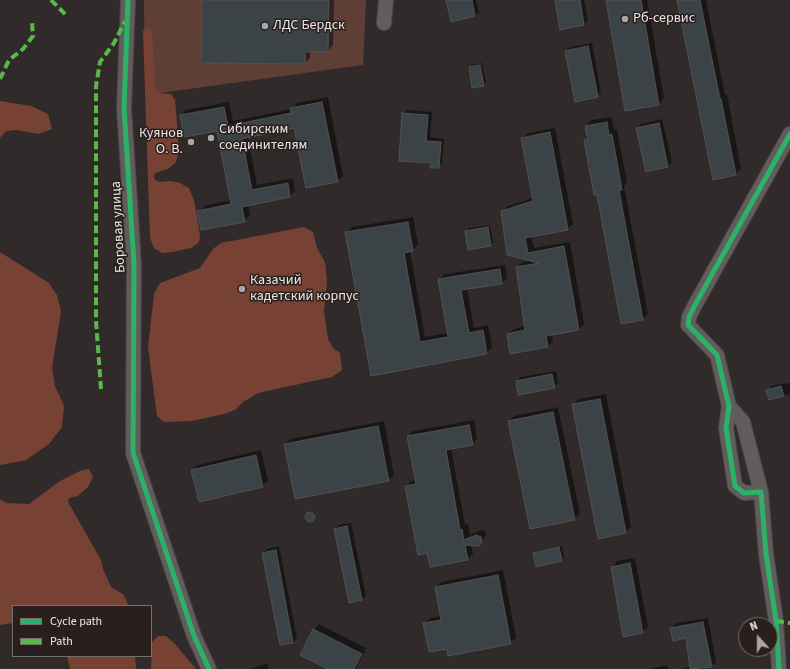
<!DOCTYPE html>
<meta charset="utf-8">
<style>
body{margin:0}
#map{position:relative;width:790px;height:669px;overflow:hidden;background:#302b2a;font-family:"Source Sans 3",sans-serif}
canvas{display:block}
.legend{position:absolute;left:12px;top:605px;width:140px;height:52px;box-sizing:border-box;background:#29201e;border:1px solid #776f6e;margin:0;padding:5px 7px;list-style:none;font-size:12px;color:#ede6e5}
.legend li{display:flex;align-items:center;gap:8px;height:20px}
.legend b{width:20px;border:1px solid #776f6e}
.north{position:absolute;left:738px;top:617px;width:40px;height:40px;box-sizing:border-box;background:#29201e;border:1px solid #776f6e;border-radius:50%;rotate:339deg;font-size:11px;font-weight:700;line-height:16px;text-align:center;color:#ede6e5}
.north::after{content:'';display:block;margin:auto;width:14px;height:18px;background:#aba5a4;clip-path:polygon(50% 0,100% 100%,50% 72%,0 100%)}
</style>
<div id="map">
<canvas width="790" height="669"></canvas>
<ul class="legend">
<li><b style="height:5px;background:#2db169"></b>Cycle path</li>
<li><b style="height:5px;background:#58b947"></b>Path</li>
</ul>
<div class="north">N</div>
</div>
<script>
const c = document.querySelector('canvas').getContext('2d');
c.lineJoin = 'round';
function paint(path, color) {
  c.fillStyle = color;
  c.fill(path, 'evenodd');
}
function poly(rows) {
  const path = new Path2D();
  for (const r of rows) {
    if (r.length === 3) {
      path.moveTo(r[0] + r[2], r[1]);
      path.arc(r[0], r[1], r[2], 0, 2 * Math.PI);
      continue;
    }
    path.moveTo(r[0], r[1]);
    for (let i = 2; i < r.length; i += 2) path.lineTo(r[i], r[i + 1]);
  }
  return path;
}
function trace(path, color, width, dash) {
  c.strokeStyle = color;
  c.lineWidth = width;
  c.lineCap = dash ? 'butt' : 'round';
  c.setLineDash(dash || []);
  c.stroke(path);
}
function label(font, color, halo, rows, align = 'center') {
  c.font = font + ' "Source Sans 3",sans-serif';
  c.lineWidth = 3;
  c.setLineDash([]);
  c.textBaseline = 'middle';
  c.strokeStyle = halo;
  c.fillStyle = color;
  for (const [text, x, y, turn = 0] of rows) {
    c.save();
    c.translate(x, y);
    c.rotate((+turn || 0) * Math.PI / 180);
    c.textAlign = isNaN(turn) ? turn : align;
    if (halo) c.strokeText(text, 0, 0);
    c.fillText(text, 0, 0);
    c.restore();
  }
}
const green = poly([
 [144,0,366,0,363,65,145,95]
]);
const forest = poly([
 [147,27,152,30,155,88,158,93,171,94,175,100,179,149,176,162,168,169,155,173,154,177,155,180,160,182,171,181,180,183,189,188,194,200,200,235,199,242,191,248,172,252,162,253,154,248,150,238,143,31],
 [0,101,31,106,48,114,52,129,38,134,16,130,6,131,0,138],
 [304,227,313,232,317,248,325,262,327,282,324,312,328,339,333,348,340,353,342,370,332,377,258,393,243,402,235,410,224,414,192,421,164,422,157,416,148,347,154,294,160,283,200,268,213,249,221,243],
 [0,252,49,283,57,295,61,311,52,368,55,386,64,406,62,427,49,444,26,460,0,465],
 [89,469,93,477,88,487,78,496,69,498,68,502,101,560,103,569,111,587,123,594,129,606,13,606,13,623,0,625,0,499,6,503,29,504,60,481,80,471],
 [158,636,166,636,175,644,196,669,151,669,152,642],
 [67,656,135,656,136,669,70,669]
]);
const shadow = poly([
 [203,0,334,0,333,45,328,51,310,51,310,58,305,63],
 [448,0,476,0,479,12,475,16],
 [556,0,584,0,588,20,584,24],
 [607,0,647,0,664,98,659,104],
 [678,0,706,0,725,95,727,94,741,169,735,174],
 [592,43,601,92,597,96,566,51,570,47],
 [482,63,486,82,483,85,470,67,472,65],
 [328,97,343,176,337,181,295,127,248,137,257,185,293,178,295,191,290,196,248,204,250,215,244,221,199,211,204,206,232,200,218,130,181,116,186,110,229,102,233,121,292,109,297,103],
 [407,110,432,112,430,137,444,139,442,163,438,167,403,114],
 [612,117,614,130,617,129,627,183,624,186,648,314,642,319,598,193,585,141,588,138,586,126,591,120],
 [662,119,672,162,668,166,637,128,641,124],
 [555,128,573,224,567,229,531,236,534,248,570,242,584,324,579,329,552,334,553,341,548,346,508,334,514,329,525,326,517,267,523,262,532,260,502,211,508,206,533,198,522,138,528,133],
 [413,217,418,245,412,250,410,251,425,337,448,333,439,279,445,274,505,265,507,278,501,283,467,289,474,328,488,325,492,347,487,353,371,374,346,232,352,227],
 [490,225,493,243,490,245,466,231,468,228],
 [556,371,558,383,554,387,517,381,521,377],
 [785,383,785,384,790,383,790,394,770,399,768,390,771,386],
 [606,394,631,527,625,532,573,404,579,399],
 [558,407,580,514,574,519,509,421,514,416],
 [474,420,477,439,472,444,451,448,465,525,468,524,470,535,481,530,485,531,487,535,478,545,471,545,473,554,467,559,428,552,406,486,412,481,416,480,408,436,413,431],
 [384,421,394,475,389,480,285,444,290,439],
 [261,450,268,481,262,486,192,471,198,465],
 [311,517,4.5],
 [351,523,366,596,362,600,335,529,339,525],
 [279,546,297,638,293,642,281,644,263,553,267,549],
 [562,546,564,558,562,560,534,553,537,551],
 [635,558,648,627,642,632,612,567,617,561],
 [503,570,516,637,511,643,447,647,424,624,430,618,442,616,436,587,442,582],
 [708,618,716,662,711,666,704,667,705,669,685,669,690,666,687,637,671,628,676,623],
 [319,624,366,648,356,669,330,669,313,630],
 [267,663,269,669,251,669],
 [667,665,668,669,648,669]
]);
const building = poly([
 [202,0,329,0,328,52,305,52,305,64,201,63,202,0],
 [446,0,472,0,475,16,451,22,446,0],
 [555,0,580,0,584,25,560,30,555,0],
 [606,0,641,0,659,105,625,111,606,0],
 [677,0,700,0,720,99,721,99,736,175,713,180,677,0],
 [588,46,598,97,575,102,565,51,588,46],
 [480,65,484,86,472,88,469,67,480,65],
 [322,102,338,182,306,188,294,128,242,139,252,190,288,183,290,197,242,207,245,222,201,230,197,211,231,204,217,131,184,137,180,115,224,107,228,126,291,113,290,108,322,102],
 [402,113,428,115,426,141,441,142,439,168,430,168,431,163,399,161,402,113],
 [607,122,609,135,612,134,622,190,619,190,643,320,621,324,597,195,594,195,584,140,588,140,585,126,607,122],
 [659,123,668,167,646,172,636,128,659,123],
 [550,132,568,230,525,238,528,253,564,246,579,330,546,336,548,347,510,354,507,334,525,330,516,267,539,263,507,255,501,211,533,201,521,138,550,132],
 [408,222,413,251,404,253,420,342,448,337,438,279,500,269,502,284,461,290,469,333,483,330,487,354,371,376,345,232,408,222],
 [488,227,491,246,468,250,465,231,488,227],
 [552,374,555,388,518,395,516,381,552,374],
 [781,386,784,396,769,400,766,390,781,386],
 [600,399,626,533,598,539,572,404,600,399],
 [553,412,575,520,530,529,508,421,553,412],
 [469,425,473,445,446,450,460,530,462,529,464,540,476,535,481,537,482,541,480,545,477,546,465,545,468,560,430,567,427,553,418,555,405,486,416,484,407,436,469,425],
 [378,426,389,481,295,499,284,444,378,426],
 [256,455,263,487,199,502,191,470,256,455],
 [310,517,5],
 [347,526,362,600,349,603,334,529,347,526],
 [559,547,562,561,536,567,533,553,559,547],
 [276,550,293,643,280,645,262,553,276,550],
 [630,563,643,633,623,637,611,567,630,563],
 [498,575,511,644,448,656,447,649,429,652,423,623,441,620,435,587,498,575],
 [703,622,712,667,690,669,686,638,673,641,670,628,703,622],
 [313,629,362,654,354,669,328,669,300,655,313,629]
]);
const minor = poly([
 [128,0,124,108,134,264,133,453,194,636,209,669],
 [384,23,386,0],
 [729,406,743,422,761,492],
 [779,669,776,621,766,554,761,492,744,493,735,486,726,428,729,406,717,355,688,325,689,317,695,305,790,134]
]);
const quiet = poly([
 [51,0,68,17],
 [0,79,9,60,23,49,33,36,32,22],
 [101,389,96,321,96,86,100,62,114,43,125,21],
 [776,621,790,623]
]);
const cycleway = poly([
 [128,0,124,108,134,264,133,453,194,636,209,669],
 [779,669,776,621,766,554,761,492,744,493,735,486,726,428,729,406,717,355,688,325,689,317,695,305,790,134]
]);
const markers = [
 [625,19,4,"#aba5a4"],
 [265,26,4,"#aba5a4"],
 [211,138,4,"#aba5a4"],
 [191,142,4,"#aba5a4"],
 [242,289,4,"#aba5a4"]
];
const poiNames = [
 ["Рб-сервис",633,19],
 ["ЛДС Бердск",273,26],
 ["Сибирским",219,130],
 ["соединителям",219,146],
 ["Куянов",183,134,"right"],
 ["О. В.",183,150,"right"],
 ["Казачий",250,281],
 ["кадетский корпус",250,297]
];
const streetNames = [
 ["Боровая улица",119,227,-93]
];
paint(green, '#5f3e35');
paint(forest, '#774234');
paint(shadow, '#0007');
paint(building, '#3c4347');
trace(building, '#525152', 1);
trace(minor, '#4b4646', 16);
trace(minor, '#615d5c', 14);
trace(quiet, '#58b947', 4, [8, 4]);
trace(cycleway, '#2db169', 5);
for (const [x, y, r, color] of markers) {
  const dot = new Path2D();
  dot.arc(x, y, r, 0, 2 * Math.PI);
  c.fillStyle = color;
  c.fill(dot);
  trace(dot, '#29201e', 1.5);
}
label('14px', '#ede6e5', '#29201e', poiNames, 'left');
label('14px', '#ede6e5', '#29201e', streetNames);
</script>
